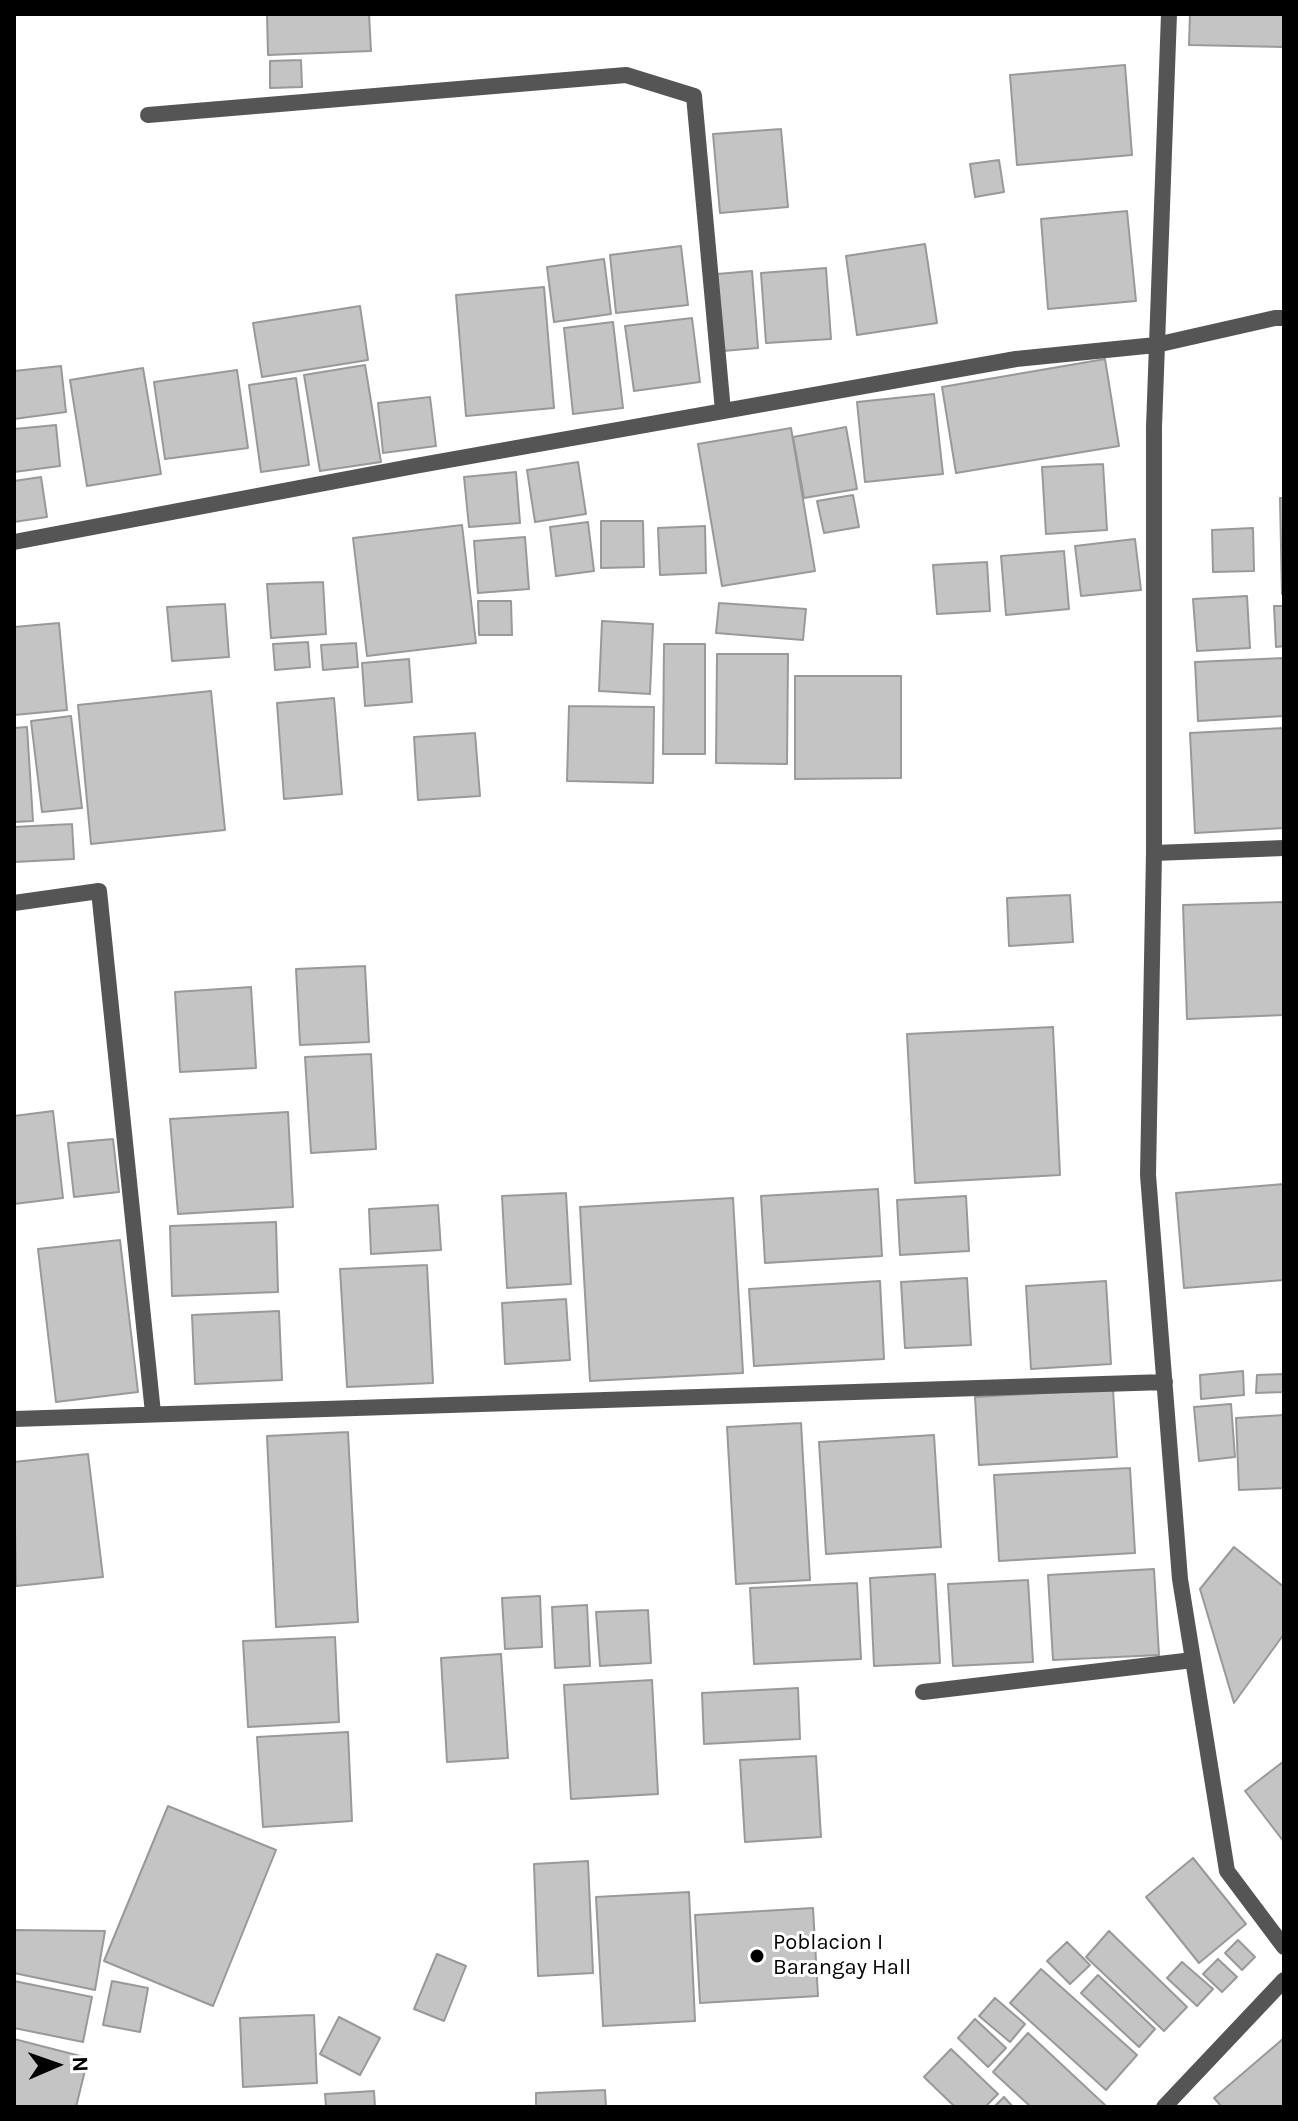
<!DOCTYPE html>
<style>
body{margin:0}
#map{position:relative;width:1298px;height:2121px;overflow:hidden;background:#fff;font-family:Karla,sans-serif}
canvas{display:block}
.frame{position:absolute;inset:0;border:16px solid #000;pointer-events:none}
.north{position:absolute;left:16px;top:2025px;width:80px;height:80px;-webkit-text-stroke:6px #fff;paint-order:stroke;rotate:88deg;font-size:22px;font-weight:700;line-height:32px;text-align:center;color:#000}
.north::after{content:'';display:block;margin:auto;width:28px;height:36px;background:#000;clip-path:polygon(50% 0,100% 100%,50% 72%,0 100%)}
</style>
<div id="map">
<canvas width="1298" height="2121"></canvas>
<div class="frame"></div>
<div class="north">N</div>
</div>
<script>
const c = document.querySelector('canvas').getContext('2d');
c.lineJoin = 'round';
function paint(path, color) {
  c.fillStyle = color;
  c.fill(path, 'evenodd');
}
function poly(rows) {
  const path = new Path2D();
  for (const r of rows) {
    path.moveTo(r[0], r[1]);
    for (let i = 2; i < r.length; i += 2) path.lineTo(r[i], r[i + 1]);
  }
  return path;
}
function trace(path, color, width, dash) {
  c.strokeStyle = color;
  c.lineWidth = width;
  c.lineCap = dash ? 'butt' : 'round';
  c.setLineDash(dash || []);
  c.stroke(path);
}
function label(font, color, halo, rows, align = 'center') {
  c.font = font + ' Karla,sans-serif';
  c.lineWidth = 6;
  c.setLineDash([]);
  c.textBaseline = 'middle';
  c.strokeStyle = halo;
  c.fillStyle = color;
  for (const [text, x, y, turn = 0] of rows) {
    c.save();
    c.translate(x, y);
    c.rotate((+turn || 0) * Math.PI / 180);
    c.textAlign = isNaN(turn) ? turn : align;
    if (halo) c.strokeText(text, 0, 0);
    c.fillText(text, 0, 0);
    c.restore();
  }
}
const building = poly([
 [267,14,369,14,371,51,268,55,267,14],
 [1190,14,1284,14,1284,47,1189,45,1190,14],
 [301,60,302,87,270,88,270,61,301,60],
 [1125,65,1132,155,1017,165,1010,75,1125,65],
 [781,129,788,207,720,213,713,134,781,129],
 [999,160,1004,192,975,197,970,164,999,160],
 [1127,211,1136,301,1048,309,1041,219,1127,211],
 [925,244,937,323,857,335,846,256,925,244],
 [681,246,688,305,616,313,610,255,681,246],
 [604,259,611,314,554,322,547,267,604,259],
 [826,268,831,339,766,343,761,273,826,268],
 [752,271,758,348,723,351,717,274,752,271],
 [544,287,554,408,466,416,456,295,544,287],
 [360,306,368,360,262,377,253,323,360,306],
 [692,318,700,382,634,391,625,326,692,318],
 [613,322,623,408,573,414,564,328,613,322],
 [1105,359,1119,446,956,473,942,387,1105,359],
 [365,365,381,462,320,471,304,375,365,365],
 [61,366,66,412,14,419,14,371,61,366],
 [143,368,161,474,87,486,70,380,143,368],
 [237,370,248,448,165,459,154,382,237,370],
 [296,378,309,465,261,472,249,385,296,378],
 [934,394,943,474,865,482,857,402,934,394],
 [430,397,436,446,383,453,378,403,430,397],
 [56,425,60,466,14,472,14,429,56,425],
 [846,427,857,489,804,498,793,437,846,427],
 [791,428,815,571,722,586,698,444,791,428],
 [578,462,586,514,535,522,527,470,578,462],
 [1103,464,1107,530,1046,534,1042,467,1103,464],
 [516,472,520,523,469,527,464,477,516,472],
 [41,477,47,517,14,522,14,481,41,477],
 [853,495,859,527,824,533,817,501,853,495],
 [1280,498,1284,498,1284,594,1282,594,1280,498],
 [601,521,643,521,644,567,601,568,601,521],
 [588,522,594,571,556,576,550,527,588,522],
 [462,525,476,643,367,656,353,538,462,525],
 [705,526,706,573,660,575,658,528,705,526],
 [1253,528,1254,571,1213,572,1212,530,1253,528],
 [525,537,529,589,478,593,474,541,525,537],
 [1135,539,1141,590,1081,596,1075,546,1135,539],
 [1064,551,1069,609,1006,615,1001,556,1064,551],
 [987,562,990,611,937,614,933,565,987,562],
 [323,582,326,634,271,638,267,584,323,582],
 [1247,596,1250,648,1197,651,1193,599,1247,596],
 [478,601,511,601,512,635,479,635,478,601],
 [719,603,806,609,803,640,716,633,719,603],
 [225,604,229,657,172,661,167,607,225,604],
 [1274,606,1284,606,1284,646,1276,647,1274,606],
 [602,621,653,624,650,694,599,691,602,621],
 [59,623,67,710,14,715,14,627,59,623],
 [308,642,310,667,275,670,273,644,308,642],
 [356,643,358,667,323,670,321,645,356,643],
 [664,644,705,644,705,754,663,754,664,644],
 [717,654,788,654,787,764,716,763,717,654],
 [1284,658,1284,716,1198,721,1195,662,1284,658],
 [409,659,412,702,365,706,362,663,409,659],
 [795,676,901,676,901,778,795,779,795,676],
 [211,691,225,830,91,844,78,705,211,691],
 [334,698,342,794,284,799,277,703,334,698],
 [569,706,654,707,653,783,567,781,569,706],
 [71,716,82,808,42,812,31,721,71,716],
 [27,727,33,821,14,822,14,728,27,727],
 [1284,728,1284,828,1195,833,1190,733,1284,728],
 [475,733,480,796,418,800,414,737,475,733],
 [72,824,74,859,14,862,14,827,72,824],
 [1070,895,1073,942,1009,946,1007,898,1070,895],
 [1284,902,1284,1015,1187,1019,1183,905,1284,902],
 [365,966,369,1042,300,1045,296,969,365,966],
 [251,987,256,1068,180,1072,175,992,251,987],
 [1053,1027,1060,1175,915,1183,907,1034,1053,1027],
 [371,1054,376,1149,311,1153,305,1057,371,1054],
 [53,1111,63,1198,14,1204,14,1116,53,1111],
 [288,1112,293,1207,178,1214,170,1119,288,1112],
 [113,1139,119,1192,74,1197,68,1143,113,1139],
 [1284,1184,1284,1280,1184,1288,1176,1193,1284,1184],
 [878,1189,882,1256,765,1263,761,1196,878,1189],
 [566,1193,571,1284,507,1288,502,1196,566,1193],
 [966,1196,969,1251,900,1255,897,1200,966,1196],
 [733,1198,743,1373,590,1381,580,1207,733,1198],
 [438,1205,441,1250,371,1254,369,1209,438,1205],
 [276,1222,278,1292,172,1296,170,1226,276,1222],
 [120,1240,138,1392,56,1402,38,1249,120,1240],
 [427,1265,433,1383,347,1387,340,1269,427,1265],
 [967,1278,971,1345,905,1348,901,1282,967,1278],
 [880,1281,884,1359,754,1366,749,1289,880,1281],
 [1106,1281,1111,1364,1031,1369,1026,1286,1106,1281],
 [566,1299,570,1360,505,1364,502,1303,566,1299],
 [279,1311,282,1380,195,1384,192,1315,279,1311],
 [1243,1371,1244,1395,1201,1399,1200,1375,1243,1371],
 [1284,1374,1284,1392,1256,1393,1257,1375,1284,1374],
 [1113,1389,1117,1457,979,1465,975,1397,1113,1389],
 [1231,1404,1235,1457,1199,1461,1194,1407,1231,1404],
 [1284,1415,1284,1488,1239,1490,1236,1418,1284,1415],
 [801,1423,810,1580,736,1584,727,1427,801,1423],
 [348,1432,358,1622,276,1627,267,1436,348,1432],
 [934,1435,941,1547,826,1554,819,1442,934,1435],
 [88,1454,103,1577,16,1586,14,1462,88,1454],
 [1130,1468,1135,1553,999,1561,994,1475,1130,1468],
 [1234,1547,1284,1587,1284,1634,1234,1703,1200,1589,1234,1547],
 [1154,1569,1159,1655,1053,1660,1048,1575,1154,1569],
 [935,1574,940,1663,874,1666,870,1578,935,1574],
 [1028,1580,1033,1662,953,1666,948,1584,1028,1580],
 [857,1583,861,1659,754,1664,750,1588,857,1583],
 [540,1596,542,1647,505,1649,502,1598,540,1596],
 [587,1605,590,1666,555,1668,552,1607,587,1605],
 [648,1610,651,1663,600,1666,596,1612,648,1610],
 [335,1637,339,1722,248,1727,243,1641,335,1637],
 [501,1654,508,1758,447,1762,441,1658,501,1654],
 [652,1680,658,1794,571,1799,564,1685,652,1680],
 [798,1688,800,1739,704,1744,702,1693,798,1688],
 [348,1732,352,1821,263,1827,257,1737,348,1732],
 [816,1756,821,1837,745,1842,740,1760,816,1756],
 [1284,1761,1284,1842,1245,1791,1284,1761],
 [168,1806,276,1850,213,2006,104,1961,168,1806],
 [1193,1858,1246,1924,1199,1963,1146,1897,1193,1858],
 [588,1861,593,1973,538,1976,534,1864,588,1861],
 [689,1892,695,2021,603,2026,596,1897,689,1892],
 [813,1908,818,1996,700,2003,695,1915,813,1908],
 [14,1930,105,1931,95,1990,14,1973,14,1930],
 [1109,1931,1187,2007,1164,2031,1086,1957,1109,1931],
 [1238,1940,1255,1957,1242,1970,1225,1953,1238,1940],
 [1067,1942,1090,1965,1070,1984,1047,1961,1067,1942],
 [437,1954,466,1966,444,2021,414,2009,437,1954],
 [1218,1959,1237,1977,1222,1992,1203,1974,1218,1959],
 [1182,1962,1213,1989,1197,2006,1167,1978,1182,1962],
 [1041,1969,1137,2055,1106,2090,1010,2003,1041,1969],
 [1098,1975,1155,2029,1139,2047,1081,1993,1098,1975],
 [14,1981,92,1997,83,2042,14,2028,14,1981],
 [112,1981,148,1988,140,2032,103,2025,112,1981],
 [995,1998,1025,2024,1010,2042,979,2016,995,1998],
 [314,2015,317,2083,243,2087,240,2018,314,2015],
 [339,2017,380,2038,360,2075,320,2054,339,2017],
 [975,2019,1006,2048,988,2067,958,2038,975,2019],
 [1028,2033,1105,2105,1103,2107,1031,2107,993,2072,1028,2033],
 [1284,2038,1284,2107,1222,2107,1214,2098,1284,2038],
 [14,2039,88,2058,76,2107,14,2107,14,2039],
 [951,2049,998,2094,985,2107,955,2107,924,2077,951,2049],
 [605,2090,606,2107,536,2107,536,2093,605,2090],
 [374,2091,375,2107,326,2107,325,2094,374,2091],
 [1004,2097,1013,2107,994,2107,1004,2097]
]);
const minor = poly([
 [1169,14,1154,427,1154,853,1148,1175,1180,1579,1227,1871,1284,1947],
 [148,115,626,75,694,96,723,411],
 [14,542,415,466,1016,359,1156,345,1275,318,1284,318],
 [1154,853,1284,848],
 [14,903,99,891,153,1413],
 [14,1419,1165,1382],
 [923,1692,1193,1660]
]);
const tertiary = poly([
 [1164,2107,1284,1980]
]);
const markers = [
 [757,1956,8,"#000"]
];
const poiNames = [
 ["Poblacion I",773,1943],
 ["Barangay Hall",773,1968]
];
paint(building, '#c4c4c4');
trace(building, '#999', 2);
trace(minor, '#555', 16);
trace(tertiary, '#555', 16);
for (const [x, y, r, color] of markers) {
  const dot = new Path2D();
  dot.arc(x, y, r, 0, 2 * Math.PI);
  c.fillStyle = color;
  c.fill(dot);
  trace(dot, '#fff', 3);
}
label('22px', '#000', '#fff', poiNames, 'left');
</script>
